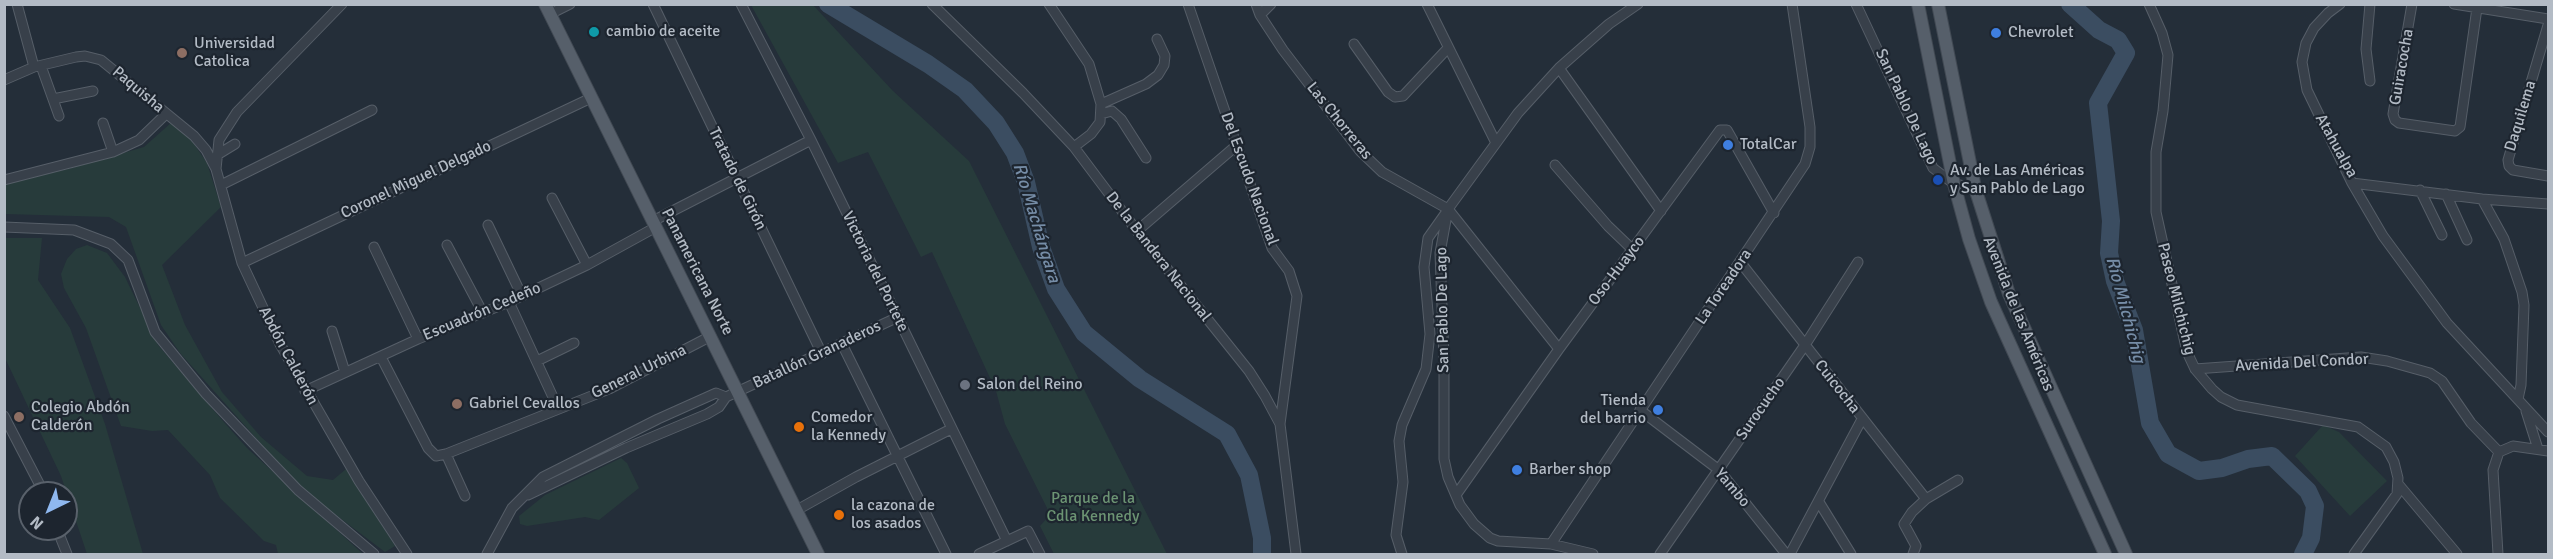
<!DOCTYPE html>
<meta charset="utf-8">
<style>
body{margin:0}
#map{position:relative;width:2553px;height:559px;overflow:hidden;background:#242e39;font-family:Signika,sans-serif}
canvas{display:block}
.frame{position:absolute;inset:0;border:6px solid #b3bbc5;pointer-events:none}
.north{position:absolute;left:18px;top:481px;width:60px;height:60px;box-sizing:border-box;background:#1d252f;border:2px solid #59616b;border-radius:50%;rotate:223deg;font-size:16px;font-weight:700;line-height:24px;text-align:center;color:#b3bbc5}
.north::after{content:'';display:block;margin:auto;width:21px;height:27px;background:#8fb8ef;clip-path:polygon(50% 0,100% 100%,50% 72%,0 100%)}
</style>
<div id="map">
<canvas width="2553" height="559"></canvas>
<div class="frame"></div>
<div class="north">N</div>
</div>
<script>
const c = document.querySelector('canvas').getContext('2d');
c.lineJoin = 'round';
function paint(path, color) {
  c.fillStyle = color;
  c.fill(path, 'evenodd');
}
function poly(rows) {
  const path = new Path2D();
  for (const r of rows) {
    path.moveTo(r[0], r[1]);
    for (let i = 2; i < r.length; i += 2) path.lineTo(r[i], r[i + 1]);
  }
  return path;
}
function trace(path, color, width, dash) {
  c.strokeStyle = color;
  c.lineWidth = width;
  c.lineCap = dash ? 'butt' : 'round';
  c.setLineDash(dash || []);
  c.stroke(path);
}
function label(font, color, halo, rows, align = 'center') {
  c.font = font + ' Signika,sans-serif';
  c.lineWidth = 4.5;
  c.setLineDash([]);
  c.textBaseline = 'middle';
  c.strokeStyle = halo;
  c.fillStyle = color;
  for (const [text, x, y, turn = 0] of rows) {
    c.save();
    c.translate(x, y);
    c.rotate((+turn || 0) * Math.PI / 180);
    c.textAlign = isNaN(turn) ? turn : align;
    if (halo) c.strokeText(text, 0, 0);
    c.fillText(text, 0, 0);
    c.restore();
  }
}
const green = poly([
 [751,5,813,5,893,91,969,161,1167,554,1054,554,1040,526,1048,517,1047,508,1005,424,996,391,932,252,921,257,868,152,838,163],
 [172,122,188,135,207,163,221,207,162,265,185,325,222,392,261,437,307,476,333,480,346,469,395,546,385,552,324,506,288,474,180,353,161,325,126,227,109,217,5,214,4,183,68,169,144,147],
 [5,238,42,238,38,280,70,328,105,424,143,554,87,554,61,476,5,358],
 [87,245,107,253,125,277,158,345,223,421,247,448,363,554,278,554,276,545,264,541,220,498,210,475,168,430,152,431,121,426,86,328,64,288,61,274,67,259,76,249],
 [2323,425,2339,432,2387,481,2350,516,2295,456],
 [621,458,627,463,639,488,599,520,585,517,527,526,520,524,519,516,545,495]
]);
const river = poly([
 [828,4,928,64,965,90,996,123,1015,153,1026,182,1041,247,1056,289,1084,333,1140,379,1227,434,1249,475,1262,538,1262,554],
 [2070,4,2099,30,2118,40,2126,53,2098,103,2111,221,2109,253,2115,281,2134,330,2150,423,2168,454,2199,471,2222,468,2248,459,2272,456,2308,491,2315,506,2311,538,2303,554]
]);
const minor = poly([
 [17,4,34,67],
 [342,4,237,112,219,140,216,169,242,263,280,344,359,481,407,554],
 [653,4,822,354],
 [741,4,811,140,1007,541],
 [932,4,1023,93,1074,147,1137,231,1249,371,1265,396,1280,424,1296,554],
 [1049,4,1089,64,1101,104,1100,122,1091,134,1074,147],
 [1188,4,1272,248,1289,271,1297,296,1280,424],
 [1256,4,1260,15,1283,50,1360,151,1382,172,1448,209,1559,349],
 [1427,4,1495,141],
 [1856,4,1933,168,1954,184,1975,188],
 [2149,4,2162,33,2168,55,2163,111,2156,152,2156,212,2187,352,2195,369,2212,389,2221,397,2237,405,2358,427,2386,447,2394,462,2398,478,2397,494,2354,554],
 [2340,4,2328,13,2314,28,2306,43,2302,62,2307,90,2352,183,2482,199,2548,204],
 [2412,4,2393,114,2395,120,2399,123,2455,131,2460,127,2477,8],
 [2454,4,2548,19],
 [550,14,570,4],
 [1260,15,1271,4],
 [2548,25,2508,160,2509,166,2513,170,2548,176],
 [1354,44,1388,92,1395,97,1403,96,1448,48],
 [41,66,59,116],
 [1559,68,1661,211],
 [4,80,34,67,76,57,85,56,101,60,194,136,206,150,216,169],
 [2370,81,2366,49,2370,4],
 [53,99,93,91],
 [1101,104,1146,84,1158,75,1164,65,1165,56,1157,39],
 [1101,114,1112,111,1121,119,1146,158],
 [103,123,113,152],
 [217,155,235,144],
 [1555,165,1608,226,1633,250],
 [4,180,113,152,139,140,166,114],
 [2352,183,2383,236,2447,323,2548,432],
 [221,185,372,110],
 [2420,190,2442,235],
 [2446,194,2467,240],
 [552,198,587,265],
 [2482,199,2504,239,2522,292,2524,305,2521,385,2518,399],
 [653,221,811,140],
 [488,225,522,296],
 [4,227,74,230,111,244,128,260,155,332,206,394,298,490,374,554],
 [1137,231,1237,145],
 [447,245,483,313],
 [374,247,418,339],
 [242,263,591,98],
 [1741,263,1926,499,1912,512,1904,524,1916,546,1913,554],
 [509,302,558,408],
 [332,331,345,372],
 [842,344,946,554],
 [381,357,428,448,436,456,446,454,609,389,711,336],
 [537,361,574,343],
 [2195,369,2361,357,2387,361,2430,373,2442,381,2471,423,2499,452,2513,446,2548,451],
 [305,391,418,339,509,302,587,265,656,227],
 [1640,410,1719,470,1786,554],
 [2526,411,2538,449],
 [4,416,44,493],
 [446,454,465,496],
 [2399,485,2457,554],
 [528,495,626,448,707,414,719,407,726,397,896,318],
 [1456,495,1559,349,1720,130,1727,130,1774,213],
 [1926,499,1958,480],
 [1819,502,1851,554],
 [797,510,856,477,951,429],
 [57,529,67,554],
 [1551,544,1805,164,1810,147,1810,127,1792,4],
 [487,554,512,508,543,477,658,419,716,393,726,397],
 [979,554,1028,531,1040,554],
 [1402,554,1396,535,1403,482,1399,441,1402,425,1426,369,1430,334,1424,267,1428,238,1445,214],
 [1593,554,1551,544,1498,541,1490,538,1474,524,1460,505,1448,477,1444,459,1444,360,1440,253,1448,209,1518,113,1559,68,1609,24,1638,4],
 [1660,554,1805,345,1858,262],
 [1790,554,1862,419],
 [2498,554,2493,470,2499,452]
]);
const major = poly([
 [545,4,818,554],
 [1918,4,1954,184,1969,239,1991,302,2105,554],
 [1938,4,1975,188,2009,294,2126,554]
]);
const markers = [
 [594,32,6,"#0f9aa8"],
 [1996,33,6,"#3f7fe0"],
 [182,53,6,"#8d6e63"],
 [1728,145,6,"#3f7fe0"],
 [1938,180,6,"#1a4fb4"],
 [965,385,6,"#6b7280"],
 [457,404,6,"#8d6e63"],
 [1658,410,6,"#3f7fe0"],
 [19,417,6,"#8d6e63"],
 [799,427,6,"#e8710a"],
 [1517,470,6,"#3f7fe0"],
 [839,515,6,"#e8710a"]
];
const poiNames = [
 ["cambio de aceite",606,32],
 ["Chevrolet",2008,33],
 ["Universidad",194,44],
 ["Catolica",194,62],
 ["TotalCar",1740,145],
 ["Av. de Las Américas",1950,171],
 ["y San Pablo de Lago",1950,189],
 ["Salon del Reino",977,385],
 ["Tienda",1646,401,"right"],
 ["del barrio",1646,419,"right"],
 ["Gabriel Cevallos",469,404],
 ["Colegio Abdón",31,408],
 ["Calderón",31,426],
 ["Comedor",811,418],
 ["la Kennedy",811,436],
 ["Barber shop",1529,470],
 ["la cazona de",851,506],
 ["los asados",851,524]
];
const streetNames = [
 ["Guiracocha",2402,67,-80],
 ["Paquisha",138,90,40],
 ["San Pablo De Lago",1906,107,65],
 ["Daquilema",2521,116,-73],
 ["Las Chorreras",1339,121,51],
 ["Atahualpa",2336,146,61],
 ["Tratado de Girón",737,179,64],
 ["Del Escudo Nacional",1249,179,70],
 ["Coronel Miguel Delgado",416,180,-25],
 ["De la Bandera Nacional",1158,257,52],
 ["Oso-Huayco",1617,271,-53],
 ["Panamericana Norte",697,272,63],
 ["Victoria del Portete",875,272,64],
 ["La Toreadora",1724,287,-56],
 ["Paseo Milchichig",2176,299,76],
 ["San Pablo De Lago",1443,310,-91],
 ["Escuadrón Cedeño",482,312,-23],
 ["Avenida de las Américas",2018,314,68],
 ["Batallón Granaderos",817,355,-25],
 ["Abdón Calderón",288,356,62],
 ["Avenida Del Condor",2302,363,-3],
 ["General Urbina",639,372,-26],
 ["Cuicocha",1837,387,52],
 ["Surocucho",1761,409,-55],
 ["Yambo",1732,488,50]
];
const parkNames = [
 ["Parque de la",1093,499],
 ["Cdla Kennedy",1093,517]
];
const waterNames = [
 ["Río Machángara",1036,223,73],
 ["Río Milchichig",2125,310,75]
];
paint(green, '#273b3b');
trace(river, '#3b4d61', 18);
trace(minor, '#565e68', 11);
trace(major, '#414953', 14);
trace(minor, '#38404a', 9);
trace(major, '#565f6a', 12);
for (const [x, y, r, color] of markers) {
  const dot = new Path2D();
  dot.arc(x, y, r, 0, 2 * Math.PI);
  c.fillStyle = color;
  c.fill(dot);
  trace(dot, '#1d252f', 2);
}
label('16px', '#b3bbc5', '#1d252f', poiNames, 'left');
label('16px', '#b3bbc5', '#1d252f', streetNames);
label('16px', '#6c9473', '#1d252f', parkNames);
label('italic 18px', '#768da7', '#1d252f', waterNames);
</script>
